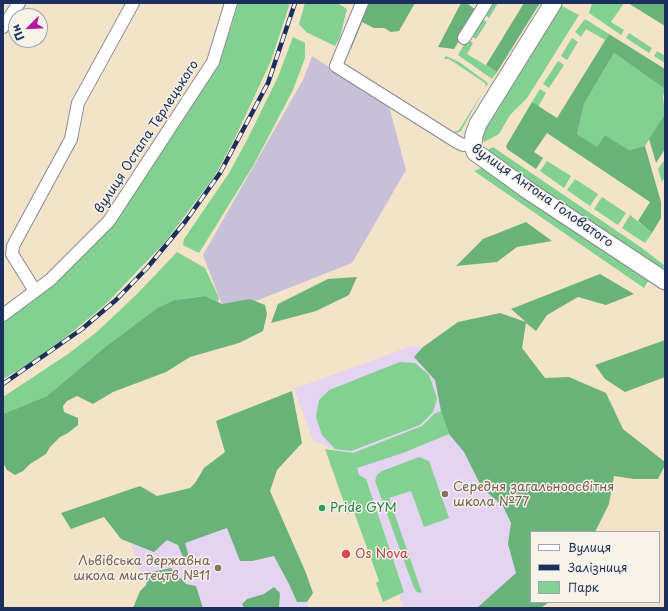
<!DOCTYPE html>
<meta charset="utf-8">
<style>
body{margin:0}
#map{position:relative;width:668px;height:611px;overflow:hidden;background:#f3e3c9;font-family:"Playpen Sans",sans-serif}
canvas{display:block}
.frame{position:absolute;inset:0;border:4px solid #1b2f5e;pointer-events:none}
.legend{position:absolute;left:530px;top:531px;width:130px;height:72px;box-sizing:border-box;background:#f7f3e8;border:1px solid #9fa5b1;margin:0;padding:5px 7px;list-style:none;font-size:12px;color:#1b2f5e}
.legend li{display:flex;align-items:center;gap:8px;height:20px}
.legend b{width:20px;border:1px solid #9fa5b1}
.north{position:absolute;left:8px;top:8px;width:40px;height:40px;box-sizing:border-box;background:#f7f3e8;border:1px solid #9fa5b1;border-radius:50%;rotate:246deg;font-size:11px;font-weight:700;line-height:16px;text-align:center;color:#1b2f5e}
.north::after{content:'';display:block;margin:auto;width:14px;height:18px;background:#b5179e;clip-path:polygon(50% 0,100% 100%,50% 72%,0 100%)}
</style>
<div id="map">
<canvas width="668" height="611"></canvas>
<div class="frame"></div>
<ul class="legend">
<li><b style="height:5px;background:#fff"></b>Вулиця</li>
<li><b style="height:5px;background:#1b2f5e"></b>Залізниця</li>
<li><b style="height:11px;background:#82d191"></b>Парк</li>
</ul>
<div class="north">Пн</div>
</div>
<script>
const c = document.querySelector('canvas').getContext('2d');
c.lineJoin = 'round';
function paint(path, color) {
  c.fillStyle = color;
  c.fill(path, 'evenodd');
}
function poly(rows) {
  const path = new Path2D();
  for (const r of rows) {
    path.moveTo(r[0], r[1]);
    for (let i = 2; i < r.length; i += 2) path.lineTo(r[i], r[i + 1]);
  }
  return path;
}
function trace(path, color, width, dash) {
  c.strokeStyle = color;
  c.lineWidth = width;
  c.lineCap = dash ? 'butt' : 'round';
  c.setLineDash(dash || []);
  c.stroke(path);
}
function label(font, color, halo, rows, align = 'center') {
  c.font = font + ' "Playpen Sans",sans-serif';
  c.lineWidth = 3;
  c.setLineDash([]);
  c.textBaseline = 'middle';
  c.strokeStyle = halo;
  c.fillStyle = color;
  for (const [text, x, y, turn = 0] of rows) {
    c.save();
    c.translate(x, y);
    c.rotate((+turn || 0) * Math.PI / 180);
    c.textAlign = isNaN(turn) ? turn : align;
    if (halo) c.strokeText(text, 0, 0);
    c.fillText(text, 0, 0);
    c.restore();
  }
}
const built = poly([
 [412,346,438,350,531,532,531,602,525,608,404,608,348,456,313,440,294,389],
 [269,495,309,608,154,608,131,544]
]);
const industrial = poly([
 [312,56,389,106,406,170,352,263,243,306,225,307,221,302,203,255,304,78]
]);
const green = poly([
 [238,3,290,3,271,61,232,144,214,177,165,242,105,305,66,337,26,366,3,379,3,318,109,229,216,65,231,28],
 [305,3,337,3,347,9,340,37,335,46,306,32,299,24],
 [489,3,498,3,489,18,483,13],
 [592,3,624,3,611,22,624,30,621,35,589,13],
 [558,4,579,15,527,98,510,115,499,134,484,142,481,131],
 [480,18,487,22,476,39,470,35],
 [585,19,609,34,605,40,586,29,581,37,575,32],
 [629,33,652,48,649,53,626,38],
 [293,37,305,43,305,58,293,90,253,166,199,253,183,245,184,239,229,173,247,140,278,77],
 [572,38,578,42,567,60,561,56],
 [467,39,473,43,467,54,497,72,492,79,458,55],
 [657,51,665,56,665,63,654,56],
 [614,53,665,89,663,97,665,114,645,146,629,150,605,135,597,148,577,134,584,104],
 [446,56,459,62,488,83,461,131,457,133,454,132,459,130,486,87,485,83,449,59,444,59],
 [558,61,564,65,549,88,543,84],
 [540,89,546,93,538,107,532,102],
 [493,147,642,248,665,266,661,269,582,218,491,154,487,150],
 [665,159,665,177,662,182,658,169],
 [547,161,571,176,564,188,540,171],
 [481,168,650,278,644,288,474,171],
 [575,179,598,194,590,206,567,190],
 [602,197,626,213,618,225,594,209],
 [630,215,652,233,645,243,622,228],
 [177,252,205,268,219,298,218,302,205,296,196,297,174,300,157,308,105,347,47,396,3,414,3,397,68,354,98,331,137,294],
 [400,362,415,363,429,375,437,398,433,412,420,425,351,451,335,449,322,435,316,417,319,400,329,390],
 [441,411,449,434,403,453,357,468,359,475,366,479,404,592,383,602,376,583,379,581,354,512,348,514,325,449,353,453,422,426,434,414],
 [419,457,429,461,449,518,424,527,411,491,389,498,422,593,417,592,414,588,375,481,377,475,382,471]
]);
const forest = poly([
 [368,3,415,3,399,31,391,32,384,28,374,28,362,22,351,49,348,48],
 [461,3,467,3,477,11,454,49,438,47],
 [524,3,540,3,497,72,486,65],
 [628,3,665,3,665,26],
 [609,34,665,69,665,89,614,53,584,104,577,134,597,147,605,135,629,150,645,146,661,202,661,218,652,233,638,221,650,202,547,133,534,152,543,158,536,169,507,149,506,146,532,102,557,118],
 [665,114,665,149,656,163,649,139],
 [526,222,552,241,517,247,497,262,456,266,483,239],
 [600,274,634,294,606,305,578,297,547,315,536,331,526,323,522,348,545,378,569,377,606,393,623,429,665,462,665,465,658,479,634,479,614,476,609,504,595,532,531,532,531,602,549,602,541,608,477,608,516,573,508,544,511,523,503,506,482,488,464,452,449,434,441,411,435,380,414,357,423,347,458,322,500,313,526,322,511,309],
 [357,277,349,295,316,311,271,323,278,304,328,279],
 [205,296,222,304,250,299,265,305,267,314,263,331,239,343,190,357,166,372,113,392,93,404,77,396,67,401,63,406,64,412,78,418,78,425,68,433,60,437,50,447,46,454,30,464,23,471,15,475,7,470,3,463,3,414,47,396,105,347,157,308,174,300],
 [665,340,665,377,625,392,605,379,595,365],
 [292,391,302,443,277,470,270,491,306,573,313,593,307,602,297,602,289,584,274,556,252,561,240,561,227,528,185,543,189,557,183,557,178,545,167,540,154,552,121,539,104,517,71,529,61,513,140,486,157,496,190,488,195,483,204,468,225,452,216,421],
 [171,568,186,584,196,586,203,608,133,608,140,591,146,585,151,572],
 [274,587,280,593,279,608,244,608,242,604,247,599,264,594]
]);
const street = poly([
 [362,3,336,66,457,142,463,145,473,144],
 [3,27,19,3],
 [464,38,486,3],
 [35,291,12,254,13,246,71,139,78,103,133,3],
 [3,315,50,280,109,221,213,62,231,3]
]);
const secondary = poly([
 [553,3,478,124,474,135,473,144,475,152,529,191,665,281]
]);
const rail = poly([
 [3,384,82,329,116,300,147,268,185,222,220,173,268,83,295,3]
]);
const markers = [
 [445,494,4,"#8d6e63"],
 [322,508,4,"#2e9e5b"],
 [346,554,5,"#e0444e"],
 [218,568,4,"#8d6e63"]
];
const streetNames = [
 ["вулиця Остапа Терлецького",147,137,-57],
 ["вулиця Антона Головатого",542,196,35]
];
const educationNames = [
 ["Середня загальноосвітня",453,487],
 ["школа №77",453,502],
 ["Львівська державна",210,561,"right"],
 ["школа мистецтв №11",210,576,"right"]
];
const leisureNames = [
 ["Pride GYM",330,508]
];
const healthNames = [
 ["Os Nova",355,554]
];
paint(built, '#e4d3f1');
paint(industrial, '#c6c0d9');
paint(green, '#82d191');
paint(forest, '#69b37b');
trace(street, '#878994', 14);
trace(secondary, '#878994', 19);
trace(street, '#fff', 12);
trace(secondary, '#fff', 17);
trace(rail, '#1b2f5e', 4.5);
trace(rail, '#f7f3e8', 3, [9]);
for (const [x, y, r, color] of markers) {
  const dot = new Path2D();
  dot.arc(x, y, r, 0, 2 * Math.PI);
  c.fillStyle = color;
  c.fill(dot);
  trace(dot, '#f7f3e8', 1.5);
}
label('13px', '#1b2f5e', '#f7f3e8', streetNames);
label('13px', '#785e54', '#f7f3e8', educationNames, 'left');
label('13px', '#27864d', '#f7f3e8', leisureNames, 'left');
label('13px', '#be3a42', '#f7f3e8', healthNames, 'left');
</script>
